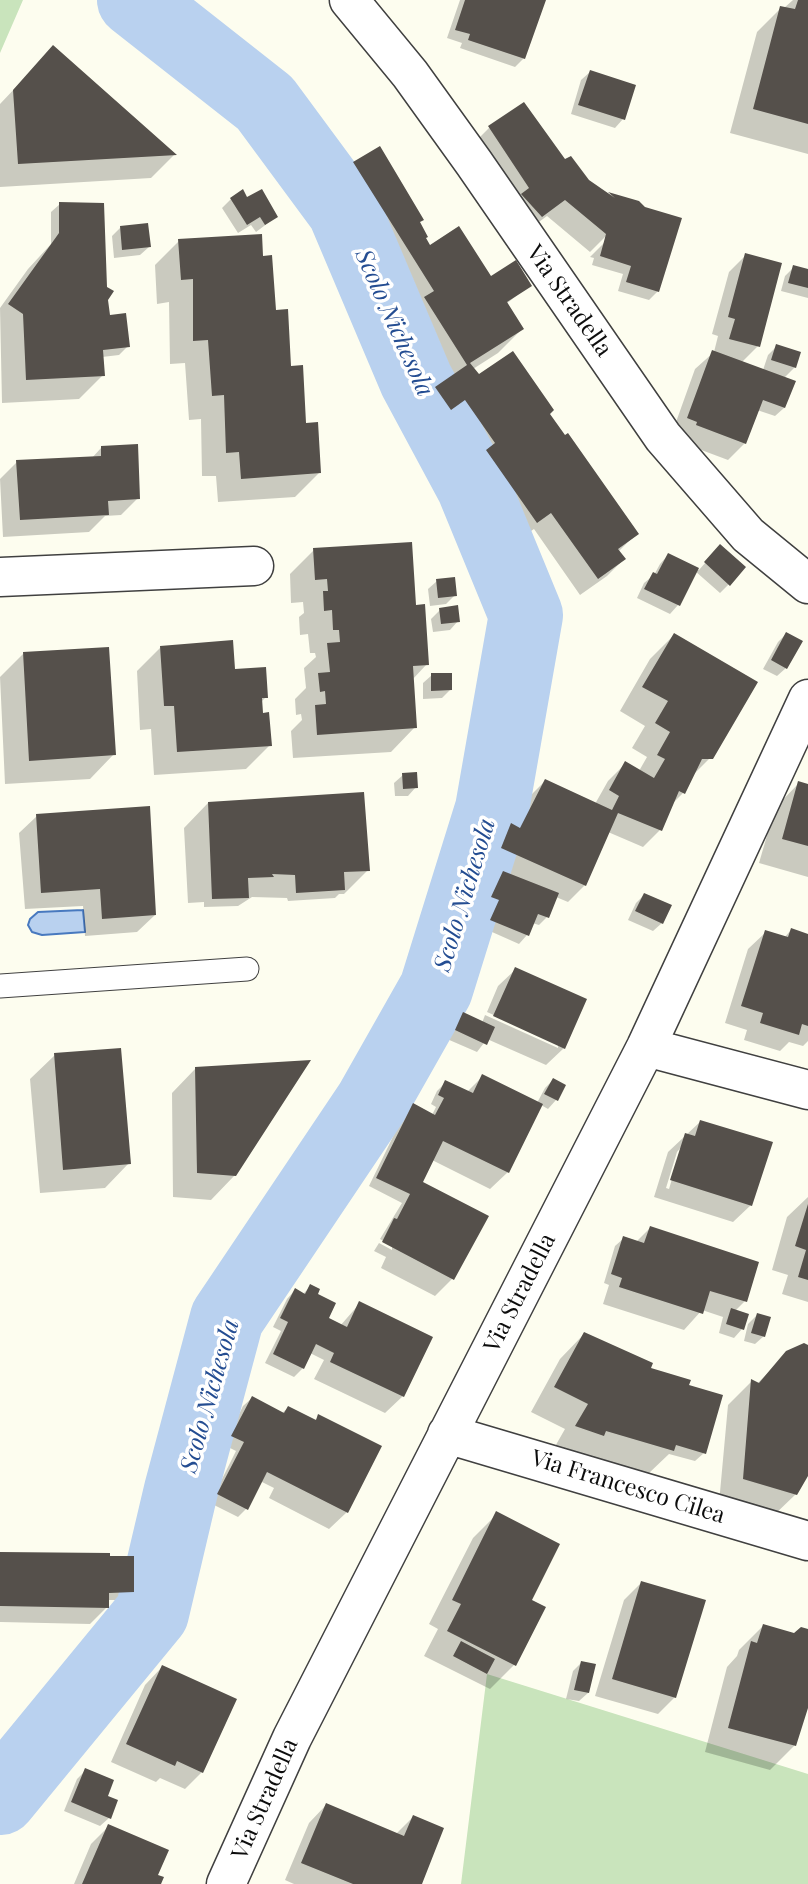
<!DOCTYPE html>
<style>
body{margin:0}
canvas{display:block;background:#fdfdef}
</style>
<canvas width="808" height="1884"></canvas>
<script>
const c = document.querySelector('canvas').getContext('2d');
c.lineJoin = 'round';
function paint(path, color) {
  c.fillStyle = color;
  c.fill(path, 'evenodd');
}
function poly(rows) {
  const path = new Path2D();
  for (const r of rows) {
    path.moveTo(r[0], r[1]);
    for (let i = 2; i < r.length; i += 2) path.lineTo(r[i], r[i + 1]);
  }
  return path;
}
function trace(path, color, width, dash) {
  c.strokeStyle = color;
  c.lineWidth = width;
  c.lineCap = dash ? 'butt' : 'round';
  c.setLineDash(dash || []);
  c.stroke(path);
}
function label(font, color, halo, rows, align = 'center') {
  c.font = font + ' "Playfair Display",serif';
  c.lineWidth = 7;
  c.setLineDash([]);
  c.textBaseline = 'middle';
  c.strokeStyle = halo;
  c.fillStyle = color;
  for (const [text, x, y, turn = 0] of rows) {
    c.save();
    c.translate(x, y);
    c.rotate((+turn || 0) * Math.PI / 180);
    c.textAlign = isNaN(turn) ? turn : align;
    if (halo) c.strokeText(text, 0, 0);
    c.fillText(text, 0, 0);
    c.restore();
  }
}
const green = poly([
 [0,0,23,0,0,53],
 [487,1674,808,1774,808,1884,461,1884]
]);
const water = poly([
 [83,910,85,932,42,935,32,932,28,925,30,919,38,912,83,910]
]);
const shadow = poly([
 [460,0,544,0,524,58,515,67,460,48,462,43,447,38],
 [793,0,808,0,808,154,730,133,757,32,781,8,784,8],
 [53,48,174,155,151,178,0,187,0,104],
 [590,72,623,119,615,128,571,114,581,80],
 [489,128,565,162,588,181,609,194,638,202,658,291,649,300,618,291,623,274,592,265,594,258,590,257,612,235,610,232,590,252,547,216,524,233,472,145],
 [354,164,418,223,430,247,490,278,530,285,506,304,522,329,498,353,473,369,478,377,548,414,636,534,618,552,624,559,607,576,580,595,534,529,519,539,470,469,487,452,456,407,442,417,428,397,440,385,401,323,410,314,385,275,400,259,346,172],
 [231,199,247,200,276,217,256,232,251,225,238,233,222,208],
 [60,204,106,299,109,317,128,346,119,355,102,357,103,375,79,399,2,403,0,308,28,269,51,244,51,212],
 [121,227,149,247,140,255,114,258,112,236],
 [179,241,262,258,304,425,319,473,295,497,218,502,216,476,202,476,201,419,189,420,185,363,170,364,169,302,157,304,155,265],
 [746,255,758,346,742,362,763,370,768,355,777,346,795,367,784,378,784,408,775,416,757,410,745,443,728,460,680,442,671,436,695,369,714,352,718,336,712,334,729,272],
 [794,267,808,271,808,298,781,291,785,276],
 [101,448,138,498,121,515,105,516,89,532,3,537,0,479,17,462,91,459],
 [314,550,415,607,427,664,412,680,415,727,391,752,293,758,291,731,302,720,301,714,296,715,295,699,306,688,304,668,316,657,315,653,310,653,308,634,300,635,299,617,304,613,303,602,291,603,290,574],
 [668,555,699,570,712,555,729,584,720,593,695,571,678,605,670,614,637,598,644,583,654,575,660,564],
 [437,581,455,595,446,604,430,606,428,589],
 [440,610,458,621,450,630,433,632,431,619],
 [786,634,786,668,777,676,763,669,778,642],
 [674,635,711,757,688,780,683,793,672,804,660,830,643,847,608,832,585,885,568,902,556,897,547,917,539,925,532,923,527,935,519,944,483,928,491,908,484,905,494,882,504,872,508,862,494,857,503,834,511,825,513,826,528,798,545,781,595,804,608,781,626,763,639,771,647,757,632,748,645,726,620,711,650,659],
 [161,647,233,671,266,697,261,702,262,715,270,745,246,769,154,775,151,729,140,730,137,671],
 [23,654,114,754,90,779,5,784,0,677],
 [432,675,450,690,442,698,423,699,423,683],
 [403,775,416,787,408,796,395,796,394,783],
 [799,783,808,786,808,877,759,863,775,808],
 [208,803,368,870,344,894,339,894,335,898,288,901,287,898,252,897,238,906,204,907,204,902,188,903,184,828],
 [37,816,155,915,137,932,85,936,83,906,25,909,19,833],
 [644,895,662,923,653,931,628,920,636,903],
 [791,930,808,936,808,1041,803,1046,789,1042,780,1051,744,1040,747,1030,725,1023,748,949,766,932,784,938],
 [516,969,564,1048,546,1065,487,1039,477,1052,447,1039,455,1023,463,1014,482,1023,485,1015,558,1048,558,1044,487,1012,498,986],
 [55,1055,129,1163,105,1188,40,1193,30,1079],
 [196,1068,235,1175,211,1200,173,1197,172,1093],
 [483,1076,537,1103,545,1088,553,1080,564,1085,556,1100,548,1109,541,1105,508,1172,490,1189,432,1160,421,1183,452,1279,435,1296,381,1268,386,1257,374,1251,379,1243,392,1250,392,1246,380,1239,402,1203,369,1186,404,1114,413,1105,432,1115,436,1107,431,1104,437,1091,446,1082,467,1092],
 [701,1121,751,1205,733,1222,654,1197,668,1152],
 [682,1146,669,1189,666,1188,677,1152],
 [808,1197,808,1302,782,1294,788,1275,772,1270,787,1217],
 [650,1228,745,1301,735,1311,742,1329,734,1338,719,1333,723,1317,702,1310,684,1330,603,1304,609,1285,604,1283,615,1246,624,1238,636,1242],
 [310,1287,327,1319,340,1326,360,1303,403,1396,385,1413,314,1379,324,1360,310,1353,303,1368,294,1377,265,1363,281,1331,273,1327,287,1299,295,1290,303,1294],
 [757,1315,764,1336,755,1344,744,1341,748,1324],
 [584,1334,685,1392,704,1453,695,1461,669,1454,648,1474,553,1450,565,1429,531,1412,560,1359],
 [808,1348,808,1473,796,1494,771,1518,719,1503,728,1405,752,1381,757,1384,787,1353],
 [252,1398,282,1413,288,1408,314,1421,319,1417,347,1512,329,1529,269,1498,274,1488,260,1481,246,1509,238,1517,210,1503,236,1451,224,1445,243,1406],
 [497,1514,530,1600,544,1608,514,1665,490,1689,424,1656,438,1629,429,1624,473,1538],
 [0,1554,132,1592,124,1600,108,1600,107,1607,90,1624,0,1622],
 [641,1583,675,1697,658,1714,595,1696,624,1600],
 [763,1626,795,1635,808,1631,808,1702,794,1746,770,1770,705,1752,727,1667,737,1656,739,1650],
 [581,1663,588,1693,579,1701,566,1699,573,1671],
 [162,1667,202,1772,185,1789,160,1778,156,1782,111,1762,145,1685],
 [86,1770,105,1797,109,1818,100,1826,64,1811,77,1779],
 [326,1805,396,1834,413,1817,420,1884,294,1884,285,1880,309,1823],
 [108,1827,159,1884,74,1884,91,1844]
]);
const river = poly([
 [0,1798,152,1613,181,1490,227,1318,372,1102,436,989,492,809,526,615,473,486,416,380,344,210,265,103,134,0]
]);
const building = poly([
 [465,0,546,0,525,59,468,40,470,34,455,30],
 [798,0,808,0,808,124,753,109,780,6,795,9],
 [53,45,177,155,18,164,13,90],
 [590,70,636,85,625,120,578,105],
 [524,102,565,159,571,156,589,180,615,198,608,192,639,201,645,207,682,218,659,292,626,282,631,266,600,256,606,234,565,200,542,217,521,194,529,188,488,126],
 [380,146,424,220,420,222,428,237,426,238,430,245,459,226,491,276,516,260,532,286,507,302,524,329,470,363,479,374,513,351,554,410,550,414,565,435,568,433,639,534,618,549,626,559,598,579,551,513,537,523,486,450,495,443,465,400,451,410,435,387,467,365,424,297,434,291,353,162],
 [243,189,247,197,262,189,278,217,265,225,260,217,247,225,230,198],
 [59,202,104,203,107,287,114,291,108,300,110,315,126,313,130,347,103,350,105,376,26,380,23,314,8,304,59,233],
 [148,223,151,247,122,250,120,226],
 [262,234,263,256,272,255,276,310,288,309,291,366,303,365,306,423,318,422,321,473,241,479,239,452,226,453,224,395,212,396,208,340,193,341,193,279,181,280,178,239],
 [745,253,782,263,760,347,729,339,735,319,728,317],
 [793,265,808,269,808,288,788,283],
 [776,344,801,352,796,368,771,360],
 [712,350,796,381,785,408,763,400,746,444,696,425,697,422,687,418],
 [138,444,140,499,108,501,109,515,20,520,16,460,101,456,101,446],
 [412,542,416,605,425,604,429,665,413,666,417,728,317,735,315,705,326,704,325,691,320,692,318,673,330,672,327,643,340,642,339,630,333,630,332,610,324,611,323,591,328,591,327,579,315,580,313,548],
 [720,544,746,567,730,586,704,562],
 [668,553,699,568,680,606,644,589,653,572,657,574],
 [455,577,457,596,438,598,436,579],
 [458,605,460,622,441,624,439,608],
 [786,632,803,641,787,669,771,660],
 [674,633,758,682,713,759,702,759,685,794,679,791,662,831,618,813,586,886,501,848,511,823,520,828,545,779,612,810,619,796,609,790,625,761,654,778,665,759,657,755,670,732,655,723,668,701,642,687],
 [233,640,235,669,266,667,268,698,262,698,263,713,269,712,272,746,177,752,174,706,164,706,160,646],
 [109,647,116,755,29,761,23,652],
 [431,673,452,673,452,690,431,691],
 [417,772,418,788,403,789,402,773],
 [798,781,808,784,808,846,782,839],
 [364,792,370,871,344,872,345,890,296,893,295,875,272,874,274,877,248,878,249,898,212,899,208,802],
 [150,806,156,915,102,919,100,889,41,893,36,814],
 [503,871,559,893,549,918,538,914,529,936,490,920,499,900,491,897],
 [644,893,672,905,663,924,635,911],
 [791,928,808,934,808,1026,802,1024,799,1035,760,1023,763,1013,741,1006,765,930,788,937],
 [515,967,587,999,565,1049,493,1016],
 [463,1012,495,1027,487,1045,455,1030],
 [121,1048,131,1164,63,1170,54,1053],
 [311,1060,236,1176,197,1173,195,1067],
 [482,1074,543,1104,509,1173,443,1141,423,1182,489,1216,454,1280,382,1242,394,1218,397,1219,410,1194,376,1178,413,1103,435,1115,444,1098,438,1095,445,1080,473,1093],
 [553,1078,566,1085,558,1101,544,1094],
 [700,1120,773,1142,752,1206,670,1180,685,1133,695,1136],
 [808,1204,808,1280,798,1277,806,1250,795,1246],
 [650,1226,759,1262,747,1302,710,1291,703,1314,619,1287,622,1278,611,1274,623,1236,644,1243],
 [310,1284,320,1289,318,1294,336,1303,329,1318,347,1327,359,1301,433,1337,404,1397,330,1362,334,1353,316,1344,304,1369,273,1354,288,1322,280,1318,295,1288,305,1294],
 [731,1308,749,1314,744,1330,726,1324],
 [757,1313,771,1317,765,1337,751,1333],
 [584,1332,653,1363,651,1368,691,1380,689,1385,723,1395,706,1454,676,1445,674,1451,606,1431,604,1436,575,1426,588,1404,554,1387],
 [804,1343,808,1345,808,1476,797,1495,743,1479,751,1379,759,1383,786,1351],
 [252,1396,284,1413,288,1406,316,1420,318,1414,382,1446,348,1513,267,1472,248,1510,217,1494,244,1442,231,1436],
 [496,1511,560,1544,532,1600,546,1607,516,1666,447,1631,461,1604,452,1600],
 [0,1552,110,1553,110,1556,134,1556,134,1592,109,1593,109,1608,0,1606],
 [641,1581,706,1600,676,1698,612,1679],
 [763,1624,794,1633,801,1627,808,1629,808,1708,796,1746,728,1728,751,1641,757,1643],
 [461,1641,495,1659,487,1674,453,1656],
 [581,1661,596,1664,589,1693,574,1690],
 [162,1665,237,1699,203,1773,177,1761,175,1766,126,1744],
 [85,1768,114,1780,108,1796,118,1800,111,1819,71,1802],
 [326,1803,404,1836,413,1815,444,1828,422,1884,353,1884,301,1863],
 [108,1824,169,1850,158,1875,164,1877,161,1884,82,1884]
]);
const service = poly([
 [0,986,247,969]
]);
const minor = poly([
 [349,0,410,74,474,163,663,437,748,535,808,584],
 [0,577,254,566],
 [646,1047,808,1090],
 [447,1434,808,1541],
 [226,1884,292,1738,646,1047,808,699]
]);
const streetNames = [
 ["Via Stradella",569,301,55],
 ["Via Stradella",520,1293,-63],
 ["Via Francesco Cilea",628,1487,17],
 ["Via Stradella",265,1799,-66]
];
const waterNames = [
 ["Scolo Nichesola",394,323,66],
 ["Scolo Nichesola",465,895,-73],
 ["Scolo Nichesola",210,1396,-74]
];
paint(green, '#c9e4bc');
paint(water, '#b9d1ef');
trace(water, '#4879bf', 2);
paint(shadow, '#0003');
trace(river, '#b9d1ef', 74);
paint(building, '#55504b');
trace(service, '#404040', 25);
trace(minor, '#404040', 41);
trace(service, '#fff', 23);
trace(minor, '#fff', 38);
label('23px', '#0d0d0d', '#fff', streetNames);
label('italic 24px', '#244d92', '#fff', waterNames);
</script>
